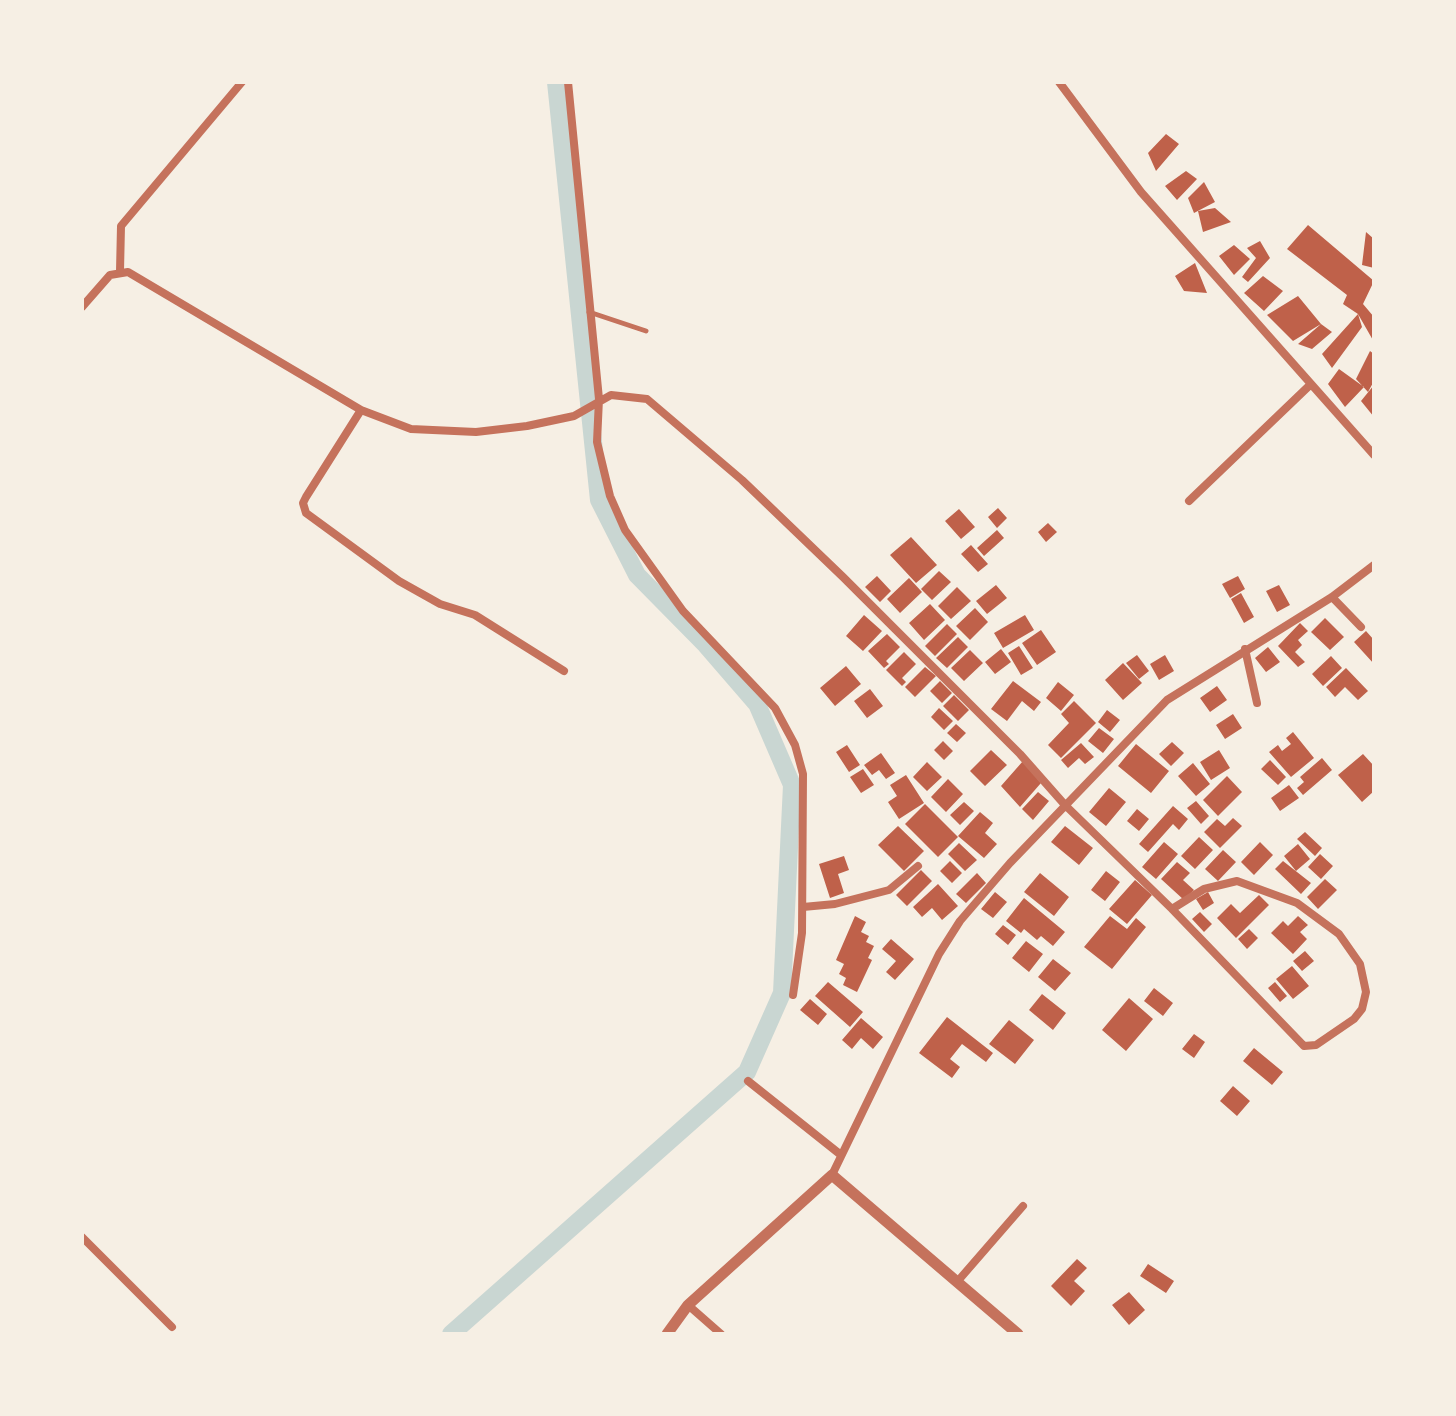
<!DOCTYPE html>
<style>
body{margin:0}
#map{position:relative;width:1456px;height:1416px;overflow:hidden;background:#f6efe4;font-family:"Varela Round",sans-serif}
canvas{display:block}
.frame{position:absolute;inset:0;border:84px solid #f6efe4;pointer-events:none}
</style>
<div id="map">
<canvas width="1456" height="1416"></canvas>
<div class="frame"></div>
</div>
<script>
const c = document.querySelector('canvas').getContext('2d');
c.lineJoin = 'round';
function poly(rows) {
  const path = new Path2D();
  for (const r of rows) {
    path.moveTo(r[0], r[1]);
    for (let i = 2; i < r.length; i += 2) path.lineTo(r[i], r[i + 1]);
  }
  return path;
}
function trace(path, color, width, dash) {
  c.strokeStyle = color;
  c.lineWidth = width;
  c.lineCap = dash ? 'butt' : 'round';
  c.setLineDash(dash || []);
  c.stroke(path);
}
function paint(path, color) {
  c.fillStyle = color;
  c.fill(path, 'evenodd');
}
const canal = poly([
 [451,1334,747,1072,782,993,792,785,757,704,706,645,637,575,599,500,556,82]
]);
const building = poly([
 [1166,134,1179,144,1156,171,1148,153],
 [1186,171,1197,179,1177,200,1165,186],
 [1204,182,1215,202,1194,213,1188,198],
 [1215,208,1231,222,1203,232,1198,211],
 [1308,225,1374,281,1363,304,1374,317,1374,342,1358,314,1343,304,1347,295,1287,249],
 [1366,232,1374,239,1374,268,1362,265],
 [1260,241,1270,258,1248,282,1242,277,1256,258,1247,248],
 [1234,245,1250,259,1234,275,1219,256],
 [1195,263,1207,293,1184,291,1175,276],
 [1263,276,1283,291,1264,311,1244,293],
 [1298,296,1321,324,1293,341,1267,315],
 [1358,314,1362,327,1332,368,1322,354],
 [1321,324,1332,332,1312,349,1298,344],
 [1370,351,1374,354,1374,381,1368,392,1356,379],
 [1339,369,1364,387,1345,407,1328,384],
 [1374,385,1374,417,1361,401],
 [998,508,1007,518,997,528,988,517],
 [959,509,975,527,961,539,945,521],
 [1048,523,1057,532,1046,542,1038,532],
 [997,530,1004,538,984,556,977,548],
 [911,537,937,565,916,583,890,555],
 [971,545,988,564,978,572,961,554],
 [939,571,951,582,932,600,921,589],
 [877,576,891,591,880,602,865,587],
 [1238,576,1245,589,1230,598,1222,584],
 [909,578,922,592,900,613,887,599],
 [996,585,1007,598,987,614,976,601],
 [1279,585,1290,605,1277,612,1266,591],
 [957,587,971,601,951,619,938,606],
 [1241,593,1254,617,1244,623,1231,599],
 [930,604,945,620,924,640,909,623],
 [975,608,988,622,970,640,956,626],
 [864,615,882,631,863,651,846,636],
 [1025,615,1034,630,1003,648,994,633],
 [1325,618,1344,637,1330,650,1311,632],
 [1300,623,1308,631,1298,640,1302,645,1295,652,1305,662,1298,667,1278,646],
 [947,624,957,634,935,656,925,646],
 [1041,630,1056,652,1037,665,1022,643],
 [1366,631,1374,640,1374,664,1354,642],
 [887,634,900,647,886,661,889,664,884,668,868,651],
 [958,637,968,647,947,668,936,658],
 [1019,646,1033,668,1021,675,1008,653],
 [1268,647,1280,662,1266,672,1255,658],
 [1001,649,1011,662,995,674,985,662],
 [970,650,983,663,964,681,951,668],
 [904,652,916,664,902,678,906,682,902,686,886,670],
 [1137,655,1149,671,1139,679,1126,663],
 [1165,655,1174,671,1159,680,1150,664],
 [1331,656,1342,668,1323,686,1312,674],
 [1123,663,1142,683,1123,700,1105,680],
 [846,666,861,684,835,706,820,688],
 [925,667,936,676,915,697,905,687],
 [1346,668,1368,691,1358,700,1345,687,1335,697,1326,687],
 [940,681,952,693,942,703,930,691],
 [1013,681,1041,702,1034,711,1022,701,1007,721,991,709],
 [1058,682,1074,695,1061,711,1046,698],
 [1217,686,1227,700,1210,712,1200,698],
 [870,689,883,706,867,718,854,701],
 [954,695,969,710,958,721,943,706],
 [1074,701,1096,723,1061,758,1048,745,1069,723,1061,714],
 [939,708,953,721,944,730,931,717],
 [1107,710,1120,720,1110,732,1098,722],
 [1233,714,1242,728,1225,739,1216,725],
 [956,724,966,733,957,742,947,733],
 [1099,728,1114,739,1103,753,1088,741],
 [1293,732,1314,758,1291,777,1269,752,1278,745,1282,751,1291,744,1286,738],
 [943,741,953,751,944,760,934,750],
 [1172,742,1184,753,1171,766,1159,754],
 [1081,743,1094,757,1085,764,1079,758,1068,768,1061,760],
 [1136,744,1169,771,1151,793,1118,766],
 [847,745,860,765,849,772,836,752],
 [991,750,1007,765,985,786,970,771],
 [1219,750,1230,768,1211,780,1200,762],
 [881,753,895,773,886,779,879,770,872,775,864,765],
 [1363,754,1374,766,1374,791,1362,802,1338,775],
 [1322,758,1332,770,1303,795,1297,788,1304,782,1300,777],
 [1270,760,1286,777,1278,785,1261,769],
 [1023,761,1041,783,1020,807,1001,786],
 [927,762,942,777,927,791,913,777],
 [1193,763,1210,784,1196,796,1178,776],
 [863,769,874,785,861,793,850,777],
 [906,775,924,803,899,819,888,802,897,796,890,785],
 [1227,776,1242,792,1218,816,1203,800],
 [948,779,963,794,946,812,931,797],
 [1289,785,1299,798,1280,811,1271,798],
 [1109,788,1126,802,1106,826,1089,812],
 [1038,792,1049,801,1033,820,1022,809],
 [1196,801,1209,816,1201,824,1187,808],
 [964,802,974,811,960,825,950,815],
 [925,804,958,837,938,857,905,824],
 [1173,806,1188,819,1179,830,1173,824,1148,852,1139,844],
 [1137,809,1149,819,1139,831,1127,821],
 [980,812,993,823,985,833,997,844,984,858,958,836],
 [1233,818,1242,826,1220,848,1204,832,1217,819,1225,826],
 [898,826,924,851,904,871,878,845],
 [1065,826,1093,848,1079,865,1051,842],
 [1305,832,1322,848,1315,856,1297,839],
 [1199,837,1213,850,1195,869,1181,856],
 [1164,842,1178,854,1156,879,1142,867],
 [1260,842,1273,855,1254,875,1241,862],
 [959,843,977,860,965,871,948,854],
 [1298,844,1310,859,1296,871,1284,856],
 [1223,850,1236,862,1218,881,1205,869],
 [1320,854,1333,866,1321,879,1308,867],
 [844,856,849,870,838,874,844,893,830,898,819,864],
 [950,861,962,873,952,883,940,871],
 [1283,861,1311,883,1301,894,1275,869],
 [1177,862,1190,873,1183,880,1194,890,1184,900,1161,879],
 [921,870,932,881,907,906,896,895],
 [1106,871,1120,882,1105,901,1091,890],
 [977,873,986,883,966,903,956,894],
 [1040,873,1069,897,1054,916,1024,892],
 [1325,879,1337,890,1318,909,1307,897],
 [1135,880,1152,895,1127,924,1109,909],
 [938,884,958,906,942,920,932,908,922,917,913,907],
 [995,892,1007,902,993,918,981,909],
 [1208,892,1214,903,1203,910,1196,899],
 [1259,895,1269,905,1236,938,1217,918,1231,904,1240,913],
 [1024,898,1065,932,1053,946,1041,936,1037,940,1024,929,1021,933,1006,921],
 [1200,912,1212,924,1204,932,1192,919],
 [855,916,866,922,861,932,869,936,866,942,874,946,868,958,872,960,857,992,843,985,846,978,839,974,844,964,836,960],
 [1110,916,1127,929,1136,918,1146,927,1112,969,1084,947],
 [1298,916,1308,925,1300,932,1307,939,1293,954,1271,933,1283,921,1288,926],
 [1003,925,1016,935,1008,945,995,934],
 [1249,929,1258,938,1247,949,1238,939],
 [891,939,914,959,895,980,886,972,896,961,882,949],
 [1026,941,1043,954,1029,972,1012,958],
 [1305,951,1314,961,1302,971,1293,961],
 [1053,959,1071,973,1055,991,1038,977],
 [1292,966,1309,986,1293,999,1276,979],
 [828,982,863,1012,850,1027,815,996],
 [1275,982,1287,996,1280,1002,1268,988],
 [1154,988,1173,1003,1163,1016,1144,1001],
 [1042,994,1066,1013,1053,1030,1029,1010],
 [1129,998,1153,1019,1126,1051,1102,1030],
 [810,999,827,1014,818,1025,800,1010],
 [947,1017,993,1053,986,1062,962,1044,950,1059,960,1067,952,1078,919,1053],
 [861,1018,883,1037,873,1049,861,1038,852,1049,842,1040],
 [1009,1020,1034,1040,1015,1064,989,1044],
 [1194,1034,1205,1042,1194,1058,1182,1049],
 [1254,1048,1283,1072,1272,1085,1243,1061],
 [1233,1086,1250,1101,1237,1116,1220,1101],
 [1077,1259,1087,1268,1074,1281,1085,1291,1071,1306,1051,1286],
 [1148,1264,1174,1281,1166,1293,1140,1276],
 [1129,1292,1145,1310,1129,1325,1112,1305]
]);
const service = poly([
 [589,312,646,331]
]);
const minor = poly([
 [568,82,599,399,597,442,610,496,625,530,683,611,775,708,795,745,803,774,802,933,793,995],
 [1059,82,1141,192,1374,455],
 [120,271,121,226,242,82],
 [82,307,110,275,128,272,361,410,411,429,476,432,527,426,574,416,611,395,647,399,742,480,843,577,1020,754,1065,805,1172,909,1204,889,1237,881,1297,903,1339,934,1360,964,1366,992,1362,1009,1354,1019,1316,1045,1304,1046,1172,909],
 [361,410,306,497,303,503,306,513,399,581,440,604,475,615,564,671],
 [1189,501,1311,384],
 [1332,597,1361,627],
 [1245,649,1257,703],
 [803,907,835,904,889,890,918,866],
 [748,1081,841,1155],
 [832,1175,939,954,960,921,1010,863,1167,700,1332,597,1374,565],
 [82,1237,172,1327],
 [957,1282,1023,1206],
 [688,1305,721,1334]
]);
const tertiary = poly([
 [667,1334,688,1305,832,1175,1018,1334]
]);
trace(canal, '#c9d6d2', 18);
paint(building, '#bf614a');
trace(service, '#c5725c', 5);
trace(minor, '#c5725c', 8);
trace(tertiary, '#c5725c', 11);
</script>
